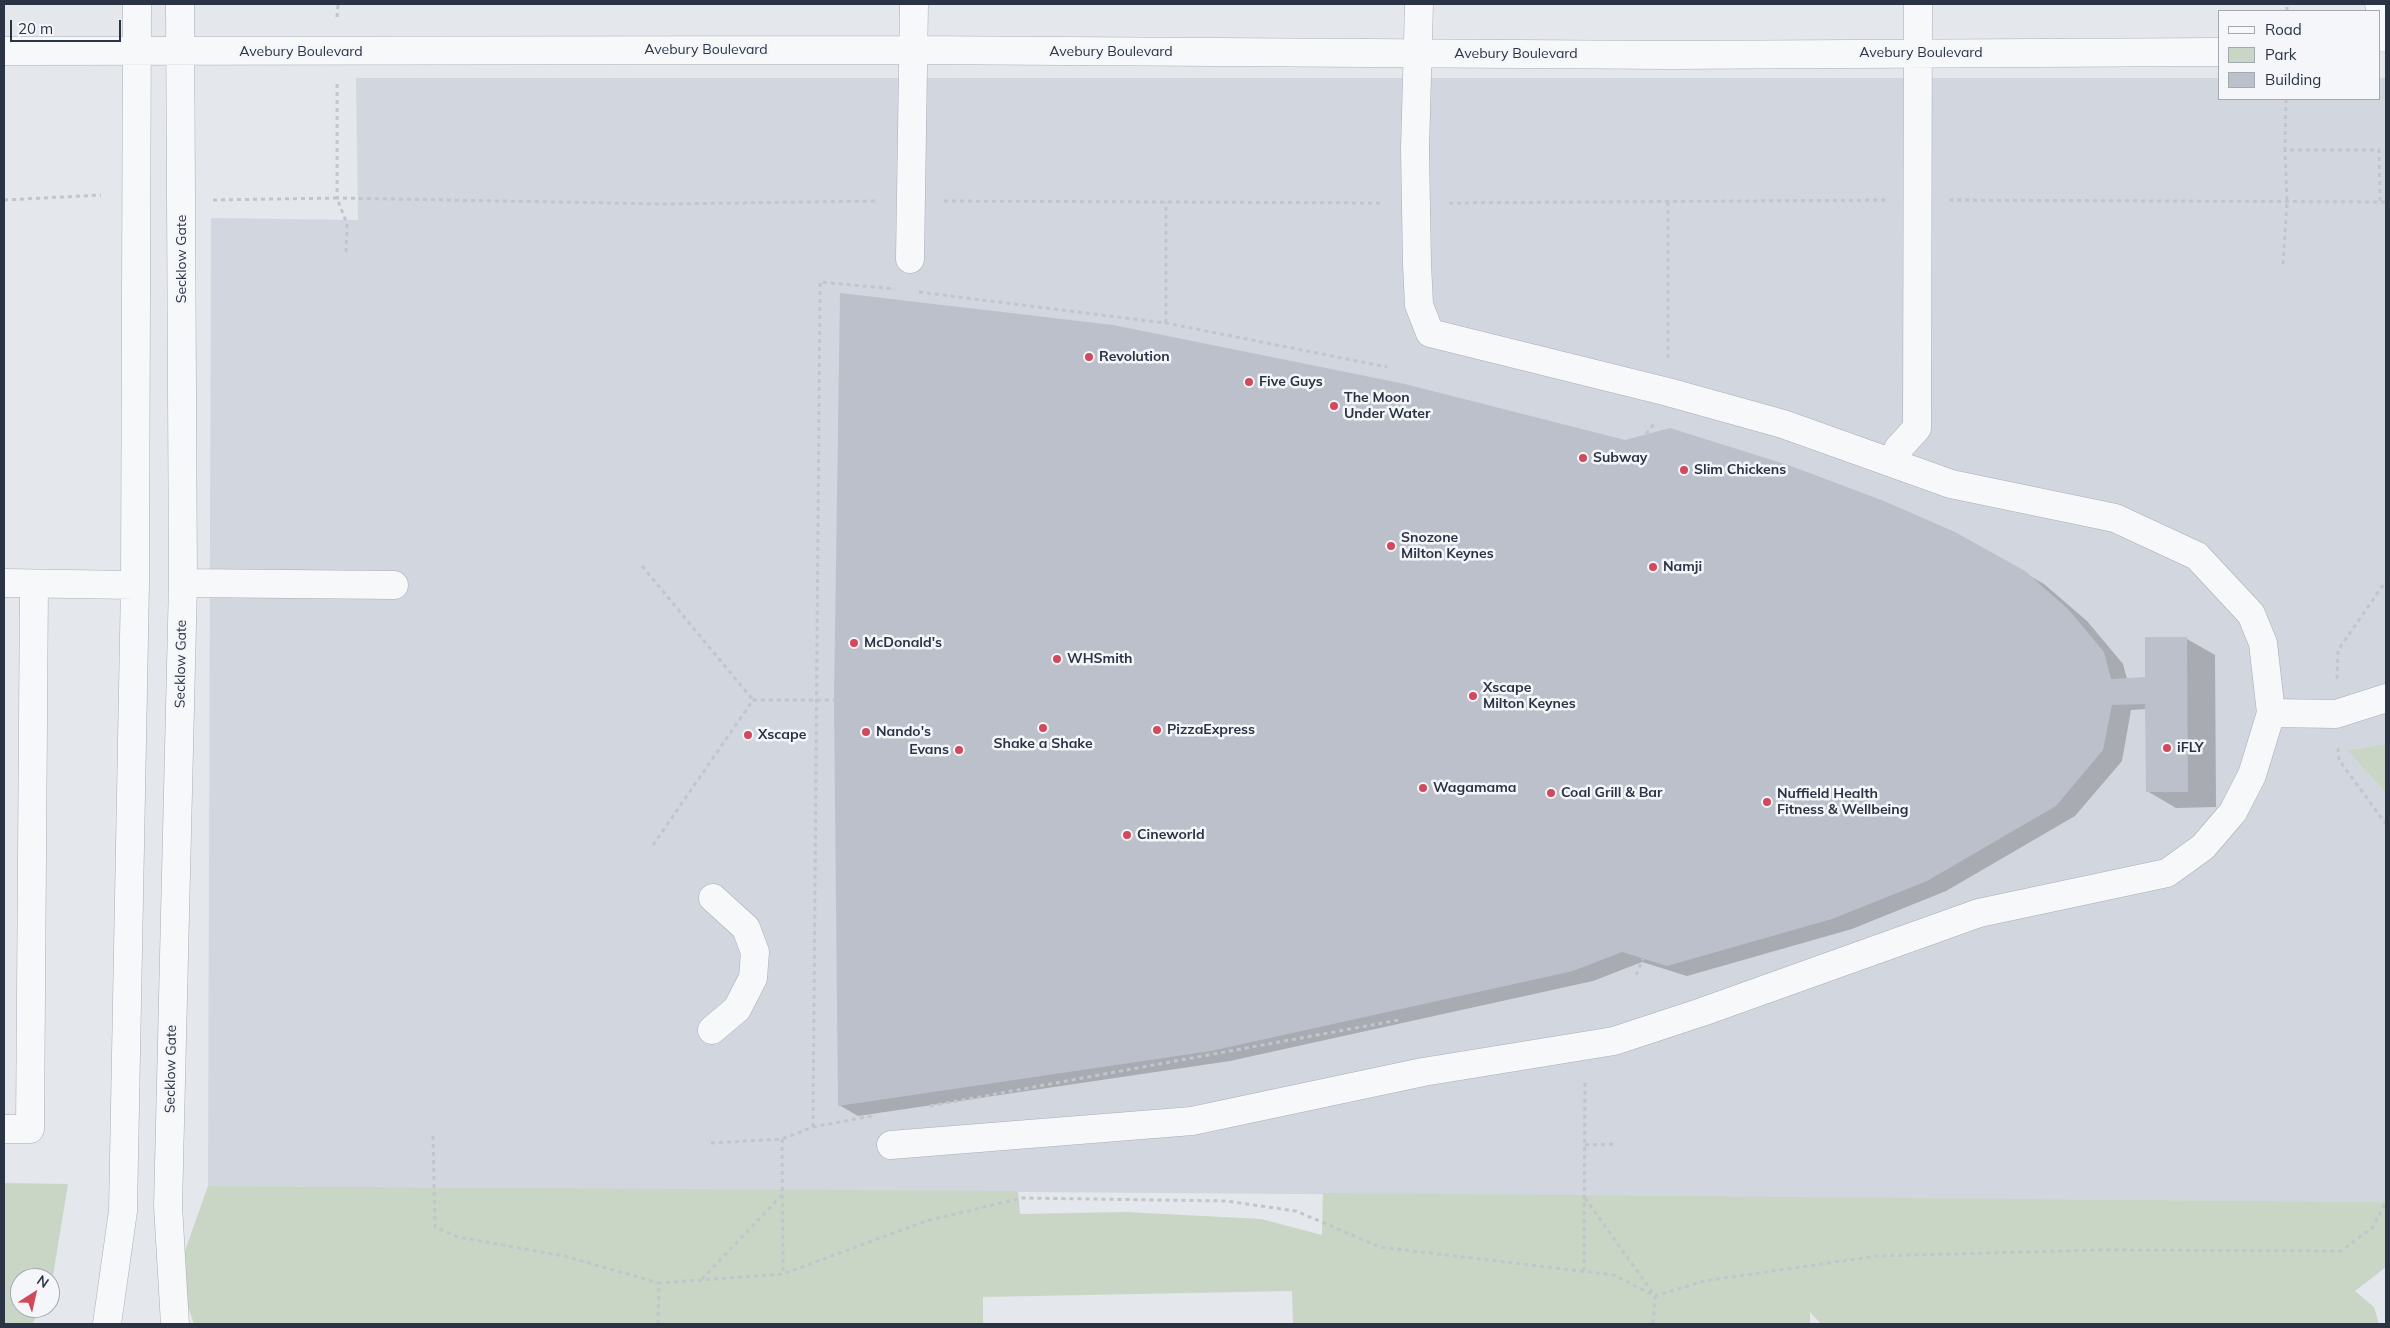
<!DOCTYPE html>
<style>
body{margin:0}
#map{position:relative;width:2390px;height:1328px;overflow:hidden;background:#e4e7ec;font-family:Mulish,sans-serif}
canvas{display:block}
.frame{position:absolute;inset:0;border:5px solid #2b3445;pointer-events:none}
.legend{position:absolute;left:2218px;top:10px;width:162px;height:90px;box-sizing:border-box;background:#f4f6f9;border:1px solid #a4a8b1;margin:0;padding:6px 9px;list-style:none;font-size:15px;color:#2b3445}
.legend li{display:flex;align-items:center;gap:10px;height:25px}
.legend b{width:25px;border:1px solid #a4a8b1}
.north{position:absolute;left:10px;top:1268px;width:50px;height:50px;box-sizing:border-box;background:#f4f6f9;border:1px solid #a4a8b1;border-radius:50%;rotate:35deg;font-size:14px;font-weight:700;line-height:20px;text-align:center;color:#2b3445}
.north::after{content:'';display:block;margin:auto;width:18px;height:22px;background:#d1495b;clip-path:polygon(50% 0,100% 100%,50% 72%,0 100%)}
.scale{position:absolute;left:10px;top:20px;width:111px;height:22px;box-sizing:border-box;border:2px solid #2b3445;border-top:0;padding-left:6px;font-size:15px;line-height:18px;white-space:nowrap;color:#2b3445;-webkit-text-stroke:4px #f4f6f9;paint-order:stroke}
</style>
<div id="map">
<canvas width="2390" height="1328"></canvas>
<div class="frame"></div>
<ul class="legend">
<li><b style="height:6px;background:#f7f8fa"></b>Road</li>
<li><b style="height:14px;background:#c9d6c5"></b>Park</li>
<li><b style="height:14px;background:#bbc0ca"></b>Building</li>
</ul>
<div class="north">N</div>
<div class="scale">20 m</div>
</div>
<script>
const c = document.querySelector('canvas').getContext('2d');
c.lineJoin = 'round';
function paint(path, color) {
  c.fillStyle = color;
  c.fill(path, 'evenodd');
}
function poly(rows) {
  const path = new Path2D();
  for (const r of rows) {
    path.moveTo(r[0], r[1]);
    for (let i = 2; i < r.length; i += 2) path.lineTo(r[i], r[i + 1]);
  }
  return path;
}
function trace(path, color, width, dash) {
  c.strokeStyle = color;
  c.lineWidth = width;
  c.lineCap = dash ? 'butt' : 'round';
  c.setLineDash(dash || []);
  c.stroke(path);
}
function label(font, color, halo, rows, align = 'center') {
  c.font = font + ' Mulish,sans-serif';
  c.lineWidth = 5;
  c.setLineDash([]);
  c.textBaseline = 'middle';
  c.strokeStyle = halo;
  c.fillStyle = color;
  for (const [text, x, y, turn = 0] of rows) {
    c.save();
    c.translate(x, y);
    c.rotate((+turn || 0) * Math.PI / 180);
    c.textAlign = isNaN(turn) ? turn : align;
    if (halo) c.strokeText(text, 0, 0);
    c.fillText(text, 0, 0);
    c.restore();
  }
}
const built = poly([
 [356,78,2219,78,2219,99,2379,99,2379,78,2386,78,2386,744,2347,750,2386,793,2386,1202,208,1186,211,218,358,220]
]);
const green = poly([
 [2386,744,2386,793,2347,750],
 [4,1183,68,1184,50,1294,50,1278,20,1278,20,1308,41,1308,32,1324,4,1324],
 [208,1186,1018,1191,1020,1214,1126,1212,1261,1219,1322,1235,1323,1193,2386,1202,2386,1267,2355,1291,2374,1307,2379,1324,1821,1324,1810,1312,1810,1324,1293,1324,1292,1291,983,1297,983,1324,194,1324,187,1303,182,1259]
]);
const shadow = poly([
 [1954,533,2044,584,2087,621,2123,664,2127,679,2145,678,2187,639,2215,655,2216,807,2176,808,2147,791,2147,709,2131,710,2122,761,2075,816,1946,891,1852,929,1687,976,1642,962,1593,981,1230,1061,858,1116,839,1105]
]);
const building = poly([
 [840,293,1113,325,1405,384,1625,440,1670,428,1791,466,1884,501,1955,532,2025,571,2068,609,2104,652,2111,679,2145,677,2145,637,2187,637,2188,792,2146,792,2145,704,2112,705,2103,750,2056,806,1927,881,1832,919,1667,966,1622,952,1573,971,1211,1051,838,1106,834,700]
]);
const path = poly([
 [2287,11,2287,4],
 [337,17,338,4],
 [337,84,337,198,665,204,878,201],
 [2286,99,2285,150,2379,150,2380,202],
 [4,200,101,195],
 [213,200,337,198,347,224,346,254],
 [1949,200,2386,202],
 [944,201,1383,203],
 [1449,203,1886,200],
 [2283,264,2287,202,2285,150],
 [919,292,1166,323,1387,367],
 [1166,323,1166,202],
 [1668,358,1668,201],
 [1646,434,1654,424],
 [642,566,753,700],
 [2337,679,2338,650,2386,581],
 [2338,748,2339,760,2386,824],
 [653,845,753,700,834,700],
 [1636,975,1643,959],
 [930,1106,1399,1020],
 [813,1127,820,282,895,289],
 [433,1136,435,1227,458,1237,564,1256,659,1283],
 [782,1139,783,1274],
 [711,1143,782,1139,813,1127,872,1116],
 [1585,1145,1615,1144],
 [1585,1198,1655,1296,1704,1281,1877,1256,2100,1250,2341,1251,2373,1227,2386,1201],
 [1584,1271,1585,1080],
 [702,1279,782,1195],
 [658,1324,659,1283,783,1274,926,1221,1022,1198,1226,1201,1296,1211,1380,1247,1614,1275,1655,1296,1653,1324]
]);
const minor = poly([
 [2379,4,2386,38],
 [4,51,913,50,1669,55,2219,52],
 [910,259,914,4],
 [1894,462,1898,449,1917,428,1918,4],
 [4,583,135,585],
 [183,583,394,585],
 [2271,713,2336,714,2386,698],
 [712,1030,737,1009,753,978,755,952,746,928,713,898],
 [4,1129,30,1129,34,584],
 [891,1145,1192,1121,1423,1072,1614,1041,1702,1012,1979,913,2167,873,2203,847,2233,812,2252,775,2271,713,2263,643,2251,614,2197,556,2115,518,1951,484,1783,424,1668,392,1430,333,1419,305,1417,264,1415,149,1419,4],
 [107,1324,123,1211,135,585,137,4],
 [175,1324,168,1206,183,583,180,4]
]);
const markers = [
 [1089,357,5,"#d1495b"],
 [1249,382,5,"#d1495b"],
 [1334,406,5,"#d1495b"],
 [1583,458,5,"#d1495b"],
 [1684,470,5,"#d1495b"],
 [1391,546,5,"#d1495b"],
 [1653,567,5,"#d1495b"],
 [854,643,5,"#d1495b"],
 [1057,659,5,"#d1495b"],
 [1473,696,5,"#d1495b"],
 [1043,728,5,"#d1495b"],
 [1157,730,5,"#d1495b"],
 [866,732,5,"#d1495b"],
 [748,735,5,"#d1495b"],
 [2167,748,5,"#d1495b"],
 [959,750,5,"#d1495b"],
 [1423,788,5,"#d1495b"],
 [1551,793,5,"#d1495b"],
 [1767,802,5,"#d1495b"],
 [1127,835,5,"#d1495b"]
];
const streetNames = [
 ["Avebury Boulevard",706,50],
 ["Avebury Boulevard",301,52],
 ["Avebury Boulevard",1111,52],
 ["Avebury Boulevard",1921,53],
 ["Avebury Boulevard",1516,54],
 ["Secklow Gate",182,259,-90],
 ["Secklow Gate",181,664,-89],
 ["Secklow Gate",171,1069,-89]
];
const poiNames = [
 ["Revolution",1099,357],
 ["Five Guys",1259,382],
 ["The Moon",1344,398],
 ["Under Water",1344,414],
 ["Subway",1593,458],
 ["Slim Chickens",1694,470],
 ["Snozone",1401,538],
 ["Milton Keynes",1401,554],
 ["Namji",1663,567],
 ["McDonald's",864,643],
 ["WHSmith",1067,659],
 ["Xscape",1483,688],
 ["Milton Keynes",1483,704],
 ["PizzaExpress",1167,730],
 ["Nando's",876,732],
 ["Xscape",758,735],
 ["Shake a Shake",1043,744,"center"],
 ["iFLY",2177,748],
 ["Evans",949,750,"right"],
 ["Wagamama",1433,788],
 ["Coal Grill & Bar",1561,793],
 ["Nuffield Health",1777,794],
 ["Fitness & Wellbeing",1777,810],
 ["Cineworld",1137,835]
];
paint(built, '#d2d6de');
paint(green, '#c9d6c5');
paint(shadow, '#0003');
paint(building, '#bbc0ca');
trace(minor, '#a9aeb7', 29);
trace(path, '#c2c5cb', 3, [4, 4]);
trace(minor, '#f7f8fa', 28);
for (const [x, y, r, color] of markers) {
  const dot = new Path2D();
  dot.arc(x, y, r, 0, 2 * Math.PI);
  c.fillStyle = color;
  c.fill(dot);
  trace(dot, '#f4f6f9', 2);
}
label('14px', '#2b3445', '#f4f6f9', streetNames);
label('bold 14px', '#2b3445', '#f4f6f9', poiNames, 'left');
</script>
